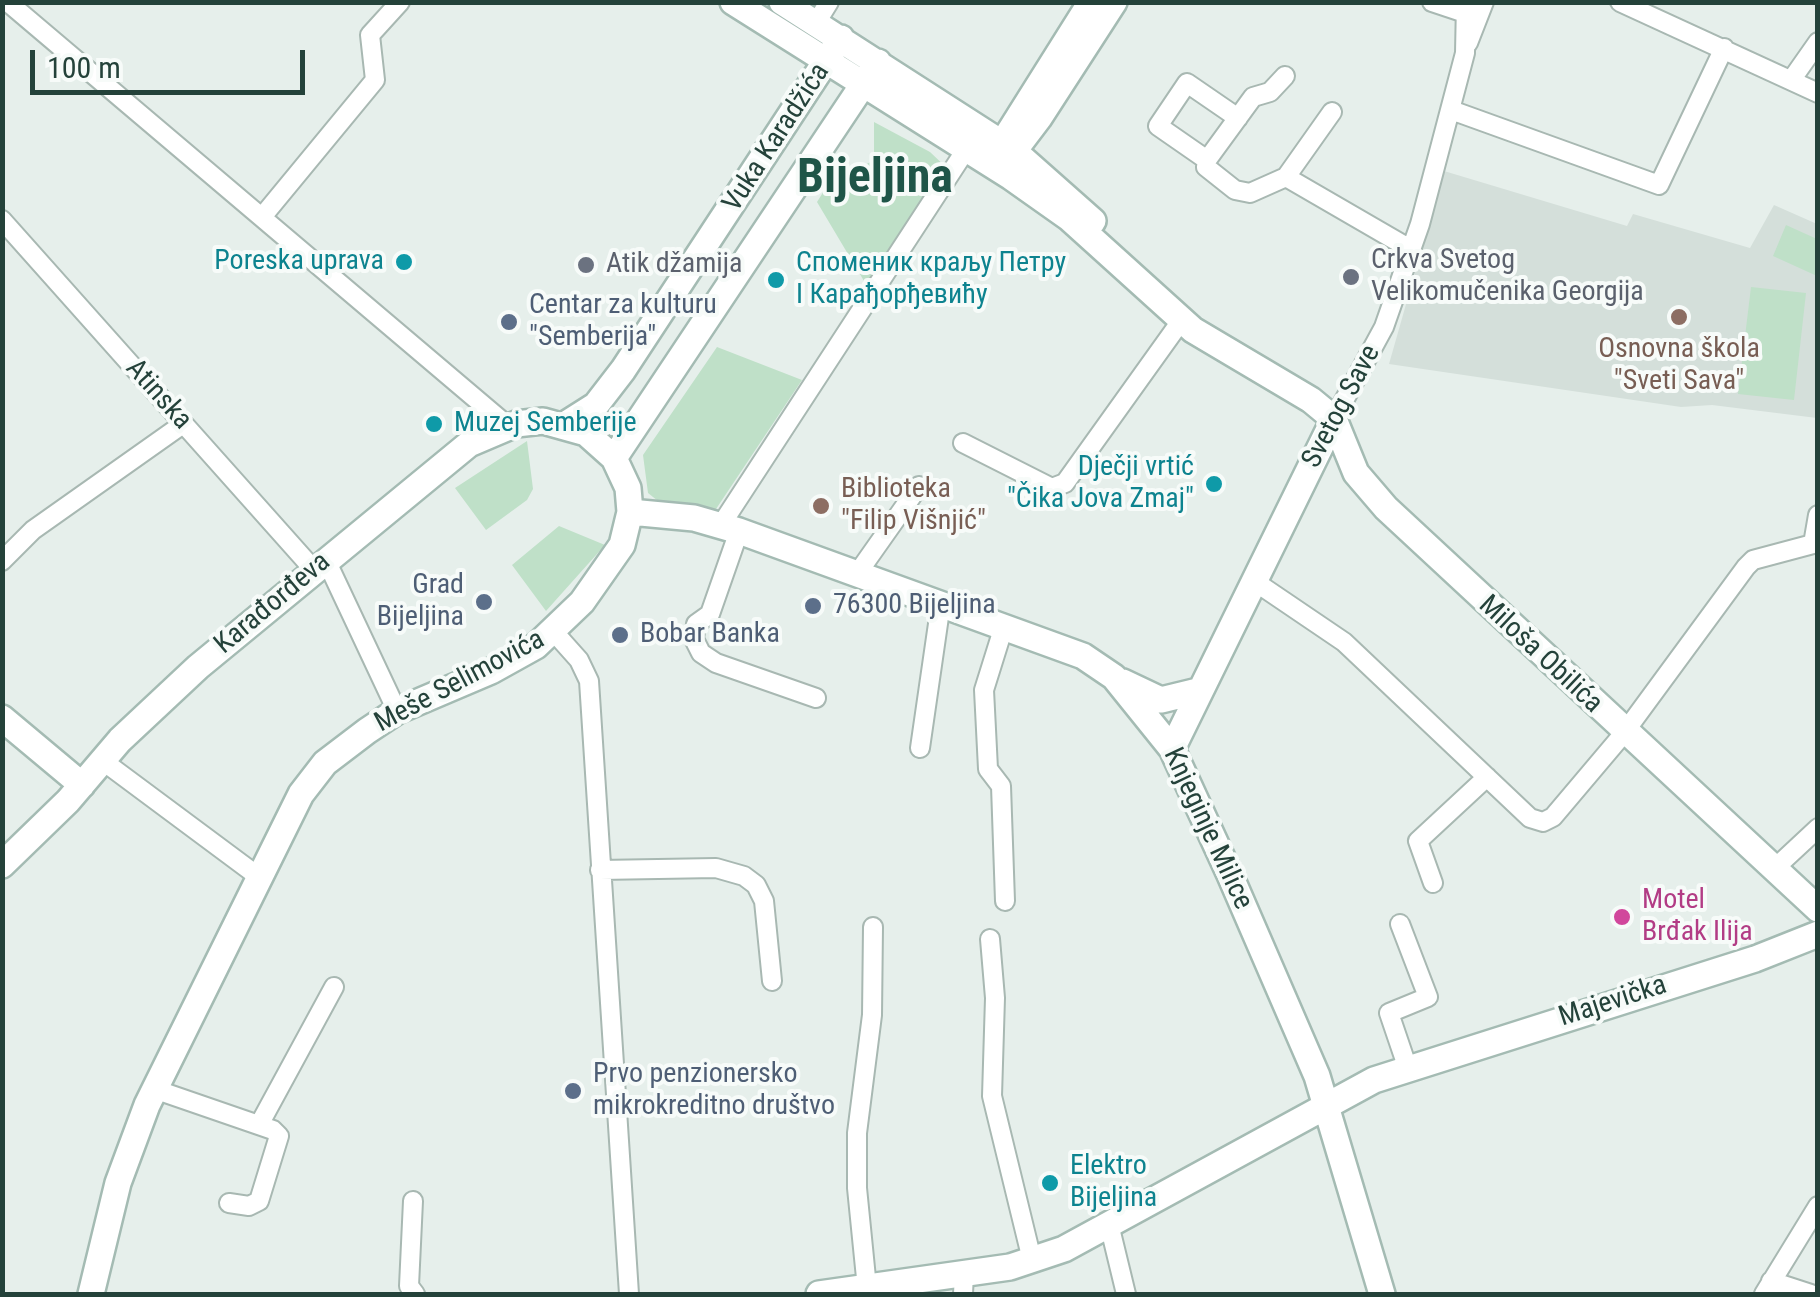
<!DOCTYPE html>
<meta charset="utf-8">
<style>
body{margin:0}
#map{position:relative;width:1820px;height:1297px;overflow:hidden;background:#e6efeb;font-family:"Roboto Condensed",sans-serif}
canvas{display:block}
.frame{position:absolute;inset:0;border:5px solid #24423a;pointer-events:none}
.scale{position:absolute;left:30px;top:50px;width:275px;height:45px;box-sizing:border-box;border:5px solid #24423a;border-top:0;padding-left:12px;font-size:30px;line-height:35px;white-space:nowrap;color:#24423a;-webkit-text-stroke:8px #f7fbf9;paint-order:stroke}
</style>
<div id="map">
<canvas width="1820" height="1297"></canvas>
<div class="frame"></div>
<div class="scale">100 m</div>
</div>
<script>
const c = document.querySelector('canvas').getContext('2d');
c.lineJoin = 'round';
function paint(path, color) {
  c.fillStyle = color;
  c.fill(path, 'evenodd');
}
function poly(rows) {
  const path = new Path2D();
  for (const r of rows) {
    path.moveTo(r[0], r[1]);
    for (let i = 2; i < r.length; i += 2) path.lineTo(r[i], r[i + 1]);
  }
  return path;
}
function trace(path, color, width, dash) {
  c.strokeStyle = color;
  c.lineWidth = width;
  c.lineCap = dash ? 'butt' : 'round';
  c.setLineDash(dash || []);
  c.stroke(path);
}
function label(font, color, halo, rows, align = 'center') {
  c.font = font + ' "Roboto Condensed",sans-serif';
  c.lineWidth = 8;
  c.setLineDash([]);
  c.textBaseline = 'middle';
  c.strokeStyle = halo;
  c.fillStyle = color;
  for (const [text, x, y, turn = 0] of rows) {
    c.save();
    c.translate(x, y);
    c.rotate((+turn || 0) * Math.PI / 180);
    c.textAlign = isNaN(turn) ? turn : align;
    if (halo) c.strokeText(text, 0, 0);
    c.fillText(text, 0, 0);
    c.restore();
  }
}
const built = poly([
 [1444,171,1627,226,1633,214,1750,248,1774,205,1817,224,1817,418,1712,405,1681,407,1389,364]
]);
const green = poly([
 [874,122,930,152,949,170,867,286,817,202,827,186,874,160],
 [1786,225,1817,239,1817,276,1773,256],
 [1751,287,1806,293,1794,400,1738,394],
 [717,347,802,380,714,512,658,501,648,493,643,455],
 [527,441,533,489,527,500,486,530,455,488],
 [559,526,605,545,546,611,512,565]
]);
const street = poly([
 [1432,2,1465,13],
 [1620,2,1818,93],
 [10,4,509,427],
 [816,23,829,2],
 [1468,43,1484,2],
 [1285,76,1270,92,1253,97,1207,160,1206,167,1235,190,1250,193,1286,177,1332,112],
 [1792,79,1818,42],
 [1451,110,1659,185,1724,48],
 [1207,160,1158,126,1187,83,1238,118],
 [1286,177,1412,250],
 [262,217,375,80,370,35,400,2],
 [2,220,314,570],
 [1334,419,1384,327,1420,224,1465,53,1466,2],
 [963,443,1052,488,1065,483,1181,321],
 [721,525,967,148],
 [739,531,710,614,696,624,694,639,701,653,716,663,816,698],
 [326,560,397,711],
 [2,561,33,530,183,424],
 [857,574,919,486],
 [1254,581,1344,642,1530,818,1543,822,1553,817,1624,733,1746,567,1753,560,1813,544,1818,515],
 [1004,626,984,690,988,769,1001,786,1005,901],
 [554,632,579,660,589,681,629,1294],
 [920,748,941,603],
 [103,761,259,877],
 [1774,869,1818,828],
 [600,870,716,868,744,876,756,885,764,901,772,981],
 [1433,883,1418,841,1487,777],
 [1400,924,1428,997,1389,1013,1408,1069],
 [990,939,995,998,992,1096,1032,1260],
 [154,1089,273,1130,279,1136,259,1201,249,1206,229,1203],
 [259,1125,334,987],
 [413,1201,409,1286,415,1294],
 [1110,1228,1126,1294],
 [1771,1281,1811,1294],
 [867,1288,857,1188,857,1133,872,1015,873,927],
 [963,1294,964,1273],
 [1764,1294,1818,1206]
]);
const secondary = poly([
 [733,2,1011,177,1069,218,1193,330,1311,400,1334,419],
 [782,2,1014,151,1093,221],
 [1003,142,1091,2],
 [1000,159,1014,151,1039,118,1114,2],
 [1334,419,1356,473,1386,508,1818,909],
 [566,424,596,405,623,370,841,38],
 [614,458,878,62],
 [630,512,694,518,739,531,1083,656,1114,677,1172,749,1230,875,1317,1076,1382,1294],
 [1123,682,1161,700,1198,691],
 [2,718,82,785],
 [1172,749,1334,419],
 [2,865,68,801,120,740,198,667,469,444,516,424,543,421,586,433,614,458,628,488,630,512,622,545,582,602,536,646,491,671,397,711,367,731,325,763,301,794,147,1105,118,1183,91,1294],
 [819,1294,1010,1267,1064,1249,1374,1080,1755,959,1818,934]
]);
const markers = [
 [404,262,10,"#0f9aa8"],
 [586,265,10,"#6b7280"],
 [1351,277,10,"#6b7280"],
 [776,280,10,"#0f9aa8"],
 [1679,317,10,"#8d6e63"],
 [509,322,10,"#5c6f8a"],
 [434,424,10,"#0f9aa8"],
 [1214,484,10,"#0f9aa8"],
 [821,506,10,"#8d6e63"],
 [484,602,10,"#5c6f8a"],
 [813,606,10,"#5c6f8a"],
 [620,635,10,"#5c6f8a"],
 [1622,917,10,"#d1479c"],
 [573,1091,10,"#5c6f8a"],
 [1050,1183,10,"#0f9aa8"]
];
const streetNames = [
 ["Vuka Karadžića",777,138,-57],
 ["Atinska",158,395,48],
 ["Svetog Save",1342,407,-62],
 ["Karađorđeva",273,604,-40],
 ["Miloša Obilića",1540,655,43],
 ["Meše Selimovića",460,682,-28],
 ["Knjeginje Milice",1207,829,65],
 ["Majevička",1613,1002,-18]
];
const worshipNames = [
 ["Crkva Svetog",1371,261],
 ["Velikomučenika Georgija",1371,293],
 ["Atik džamija",606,265]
];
const cultureNames = [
 ["Poreska uprava",384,262,"right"],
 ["Споменик краљу Петру",796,264],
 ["I Карађорђевићу",796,296],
 ["Muzej Semberije",454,424],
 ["Dječji vrtić",1194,468,"right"],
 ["\"Čika Jova Zmaj\"",1194,500,"right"],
 ["Elektro",1070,1167],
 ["Bijeljina",1070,1199]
];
const serviceNames = [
 ["Centar za kulturu",529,306],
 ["\"Semberija\"",529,338],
 ["Grad",464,586,"right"],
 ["Bijeljina",464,618,"right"],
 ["76300 Bijeljina",833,606],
 ["Bobar Banka",640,635],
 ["Prvo penzionersko",593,1075],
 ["mikrokreditno društvo",593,1107]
];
const educationNames = [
 ["Osnovna škola",1679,350],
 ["\"Sveti Sava\"",1679,382],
 ["Biblioteka",841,490,"left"],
 ["\"Filip Višnjić\"",841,522,"left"]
];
const hotelNames = [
 ["Motel",1642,901],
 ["Brđak Ilija",1642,933]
];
const townNames = [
 ["Bijeljina",875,180]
];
paint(built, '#d4dfda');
paint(green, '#bfe0c8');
trace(street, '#a8b8b2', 22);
trace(secondary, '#a4bbb3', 30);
trace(street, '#fff', 18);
trace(secondary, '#fff', 25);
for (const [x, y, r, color] of markers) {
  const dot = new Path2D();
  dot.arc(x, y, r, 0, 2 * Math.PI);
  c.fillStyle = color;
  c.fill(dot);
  trace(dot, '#f7fbf9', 4);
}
label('28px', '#24423a', '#f7fbf9', streetNames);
label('28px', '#5b616d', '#f7fbf9', worshipNames, 'left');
label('28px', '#0d838f', '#f7fbf9', cultureNames, 'left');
label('28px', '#4e5e75', '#f7fbf9', serviceNames, 'left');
label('28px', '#785e54', '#f7fbf9', educationNames);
label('28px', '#b23c85', '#f7fbf9', hotelNames, 'left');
label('bold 48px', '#1f5548', '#f7fbf9', townNames);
</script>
